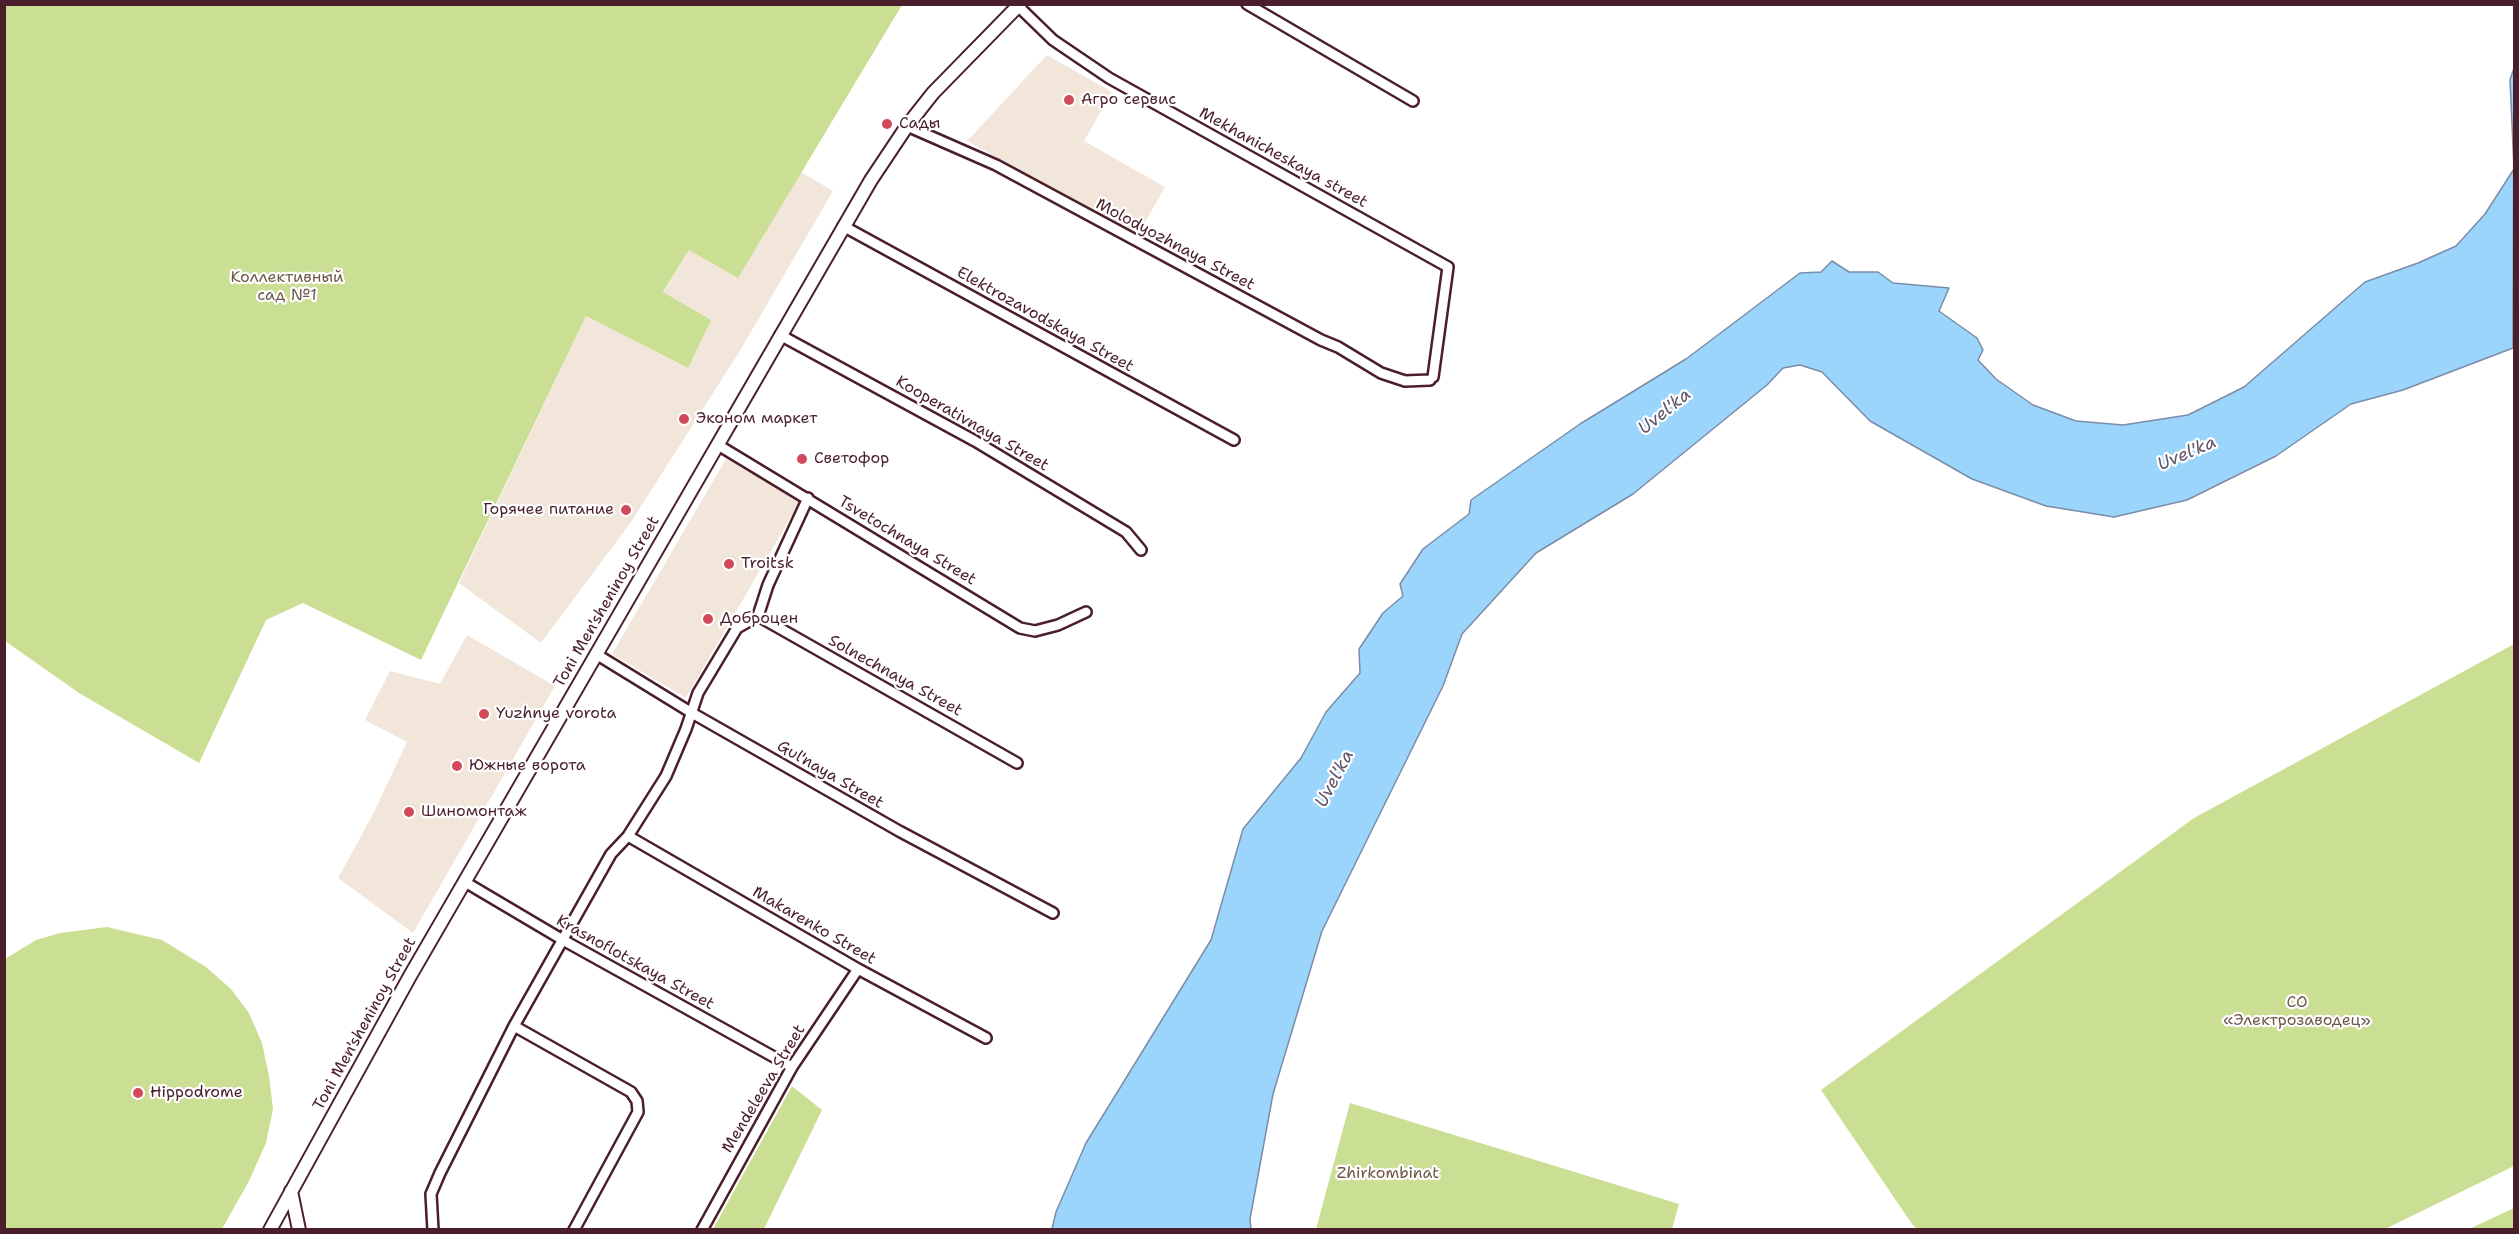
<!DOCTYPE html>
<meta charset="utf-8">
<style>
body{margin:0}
#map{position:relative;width:2519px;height:1234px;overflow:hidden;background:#fff;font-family:"Shantell Sans",sans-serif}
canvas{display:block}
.frame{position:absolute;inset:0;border:6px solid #4a1f2b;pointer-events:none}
</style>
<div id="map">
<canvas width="2519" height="1234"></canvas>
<div class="frame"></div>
</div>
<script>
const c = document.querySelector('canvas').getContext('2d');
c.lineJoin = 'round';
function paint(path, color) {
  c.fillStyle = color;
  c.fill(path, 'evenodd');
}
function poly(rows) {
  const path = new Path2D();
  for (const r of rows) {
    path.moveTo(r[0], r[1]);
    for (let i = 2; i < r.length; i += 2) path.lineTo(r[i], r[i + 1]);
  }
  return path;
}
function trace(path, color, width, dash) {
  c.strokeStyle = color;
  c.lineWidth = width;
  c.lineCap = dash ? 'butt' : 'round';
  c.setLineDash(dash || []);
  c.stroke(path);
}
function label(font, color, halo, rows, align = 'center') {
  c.font = font + ' "Shantell Sans",sans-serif';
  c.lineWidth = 4.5;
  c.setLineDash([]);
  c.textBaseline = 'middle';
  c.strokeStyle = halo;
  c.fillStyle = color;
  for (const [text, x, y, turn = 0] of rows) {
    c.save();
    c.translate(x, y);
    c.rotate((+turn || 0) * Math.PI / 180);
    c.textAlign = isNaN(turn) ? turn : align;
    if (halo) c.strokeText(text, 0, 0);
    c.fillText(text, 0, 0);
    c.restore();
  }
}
const built = poly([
 [1047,55,1112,92,1084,141,1165,187,1138,235,967,141],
 [801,172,833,191,741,349,631,522,541,643,459,583,586,316,688,368,663,293,689,250,738,277],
 [726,459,800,501,686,698,612,654],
 [467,635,555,686,413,933,338,878,372,816,407,742,365,720,390,671,440,684]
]);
const green = poly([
 [5,4,902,4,902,5,738,278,689,250,663,292,711,320,688,368,586,316,421,660,303,603,266,620,199,763,79,693,5,641],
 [2514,644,2514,1166,2385,1229,1918,1230,1912,1224,1821,1090,2194,818],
 [107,927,162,940,206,967,231,989,249,1013,262,1043,269,1076,273,1109,266,1143,249,1181,222,1229,5,1229,5,959,36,940,60,933],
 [792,1086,822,1110,764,1229,713,1229],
 [1350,1103,1679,1204,1672,1229,1316,1229],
 [2514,1208,2514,1229,2469,1229]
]);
const water = poly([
 [2514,68,2513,348,2403,390,2351,404,2276,456,2187,500,2114,517,2046,506,1972,479,1870,421,1822,372,1800,365,1783,368,1767,385,1633,494,1536,553,1462,634,1443,686,1322,931,1273,1094,1250,1219,1251,1229,1052,1229,1056,1212,1086,1143,1211,940,1243,829,1301,758,1326,712,1360,673,1359,649,1383,613,1403,596,1400,584,1423,549,1469,514,1471,500,1580,424,1686,359,1800,273,1821,272,1832,261,1849,272,1878,272,1893,283,1949,288,1939,311,1977,338,1983,350,1978,360,1996,379,2033,405,2076,421,2123,425,2188,415,2244,387,2365,282,2418,263,2456,246,2485,214,2514,169,2510,80,2514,68]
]);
const street = poly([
 [1247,4,1413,101],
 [1018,6,1053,40,1109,78,1448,267,1433,377],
 [907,126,996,165,1321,340,1338,347,1381,373,1405,381,1430,380],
 [843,226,1234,440],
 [780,335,975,441,1126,532,1141,550],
 [718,445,1020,628,1035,631,1058,625,1086,612],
 [758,616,1017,763],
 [596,654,692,713,899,831,1053,913],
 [628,836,858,969,986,1038],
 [465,882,563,940,792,1067],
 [514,1026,631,1092,637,1101,638,1112,574,1230],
 [433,1230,431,1194,440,1173,514,1026,611,854,628,836,666,776,686,729,698,693,737,628,758,616,768,585,808,498],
 [702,1230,792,1067,858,969]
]);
const secondary = poly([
 [291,1191,299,1230],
 [270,1230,410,976,871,180,907,126,933,93,1020,4]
]);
const markers = [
 [1069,100,6,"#d1495b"],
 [887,124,6,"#d1495b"],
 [684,419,6,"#d1495b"],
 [802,459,6,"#d1495b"],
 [626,510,6,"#d1495b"],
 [729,564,6,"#d1495b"],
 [708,619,6,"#d1495b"],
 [484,714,6,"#d1495b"],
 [457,766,6,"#d1495b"],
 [409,812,6,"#d1495b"],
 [138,1093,6,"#d1495b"]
];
const poiNames = [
 ["Агро сервис",1081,100],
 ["Сады",899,124],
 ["Эконом маркет",696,419],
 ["Светофор",814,459],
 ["Горячее питание",614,510,"right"],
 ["Troitsk",741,564],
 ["Доброцен",720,619],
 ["Yuzhnye vorota",496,714],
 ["Южные ворота",469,766],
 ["Шиномонтаж",421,812],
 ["Hippodrome",150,1093]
];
const streetNames = [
 ["Mekhanicheskaya street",1283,158,29],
 ["Molodyozhnaya Street",1175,245,28],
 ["Elektrozavodskaya Street",1045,320,29],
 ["Kooperativnaya Street",972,424,30],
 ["Tsvetochnaya Street",907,541,31],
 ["Toni Men'sheninoy Street",607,602,-60],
 ["Solnechnaya Street",895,676,29],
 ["Gul'naya Street",830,775,30],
 ["Makarenko Street",814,926,30],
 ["Krasnoflotskaya Street",635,963,29],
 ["Toni Men'sheninoy Street",365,1024,-61],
 ["Mendeleeva Street",764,1089,-59]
];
const parkNames = [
 ["Коллективный",287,278],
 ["сад №1",287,296],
 ["СО",2297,1003],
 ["«Электрозаводец»",2297,1021],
 ["Zhirkombinat",1388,1174]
];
const waterNames = [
 ["Uvel'ka",1665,412,-39],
 ["Uvel'ka",2187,454,-23],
 ["Uvel'ka",1335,779,-62]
];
paint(built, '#f2e6da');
paint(green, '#cbdf94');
paint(water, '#9bd5fb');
trace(water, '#7b8ca8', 1.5);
trace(street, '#4a1f2b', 14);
trace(secondary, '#4a1f2b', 16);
trace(street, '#fff', 9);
trace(secondary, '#fff', 12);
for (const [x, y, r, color] of markers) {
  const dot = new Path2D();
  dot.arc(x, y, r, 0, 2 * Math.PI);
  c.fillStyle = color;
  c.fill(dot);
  trace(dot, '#fff', 2);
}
label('16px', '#4a1f2b', '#fff', poiNames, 'left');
label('16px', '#4a1f2b', '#fff', streetNames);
label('16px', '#71594a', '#fff', parkNames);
label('italic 18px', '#625669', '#fff', waterNames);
</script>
